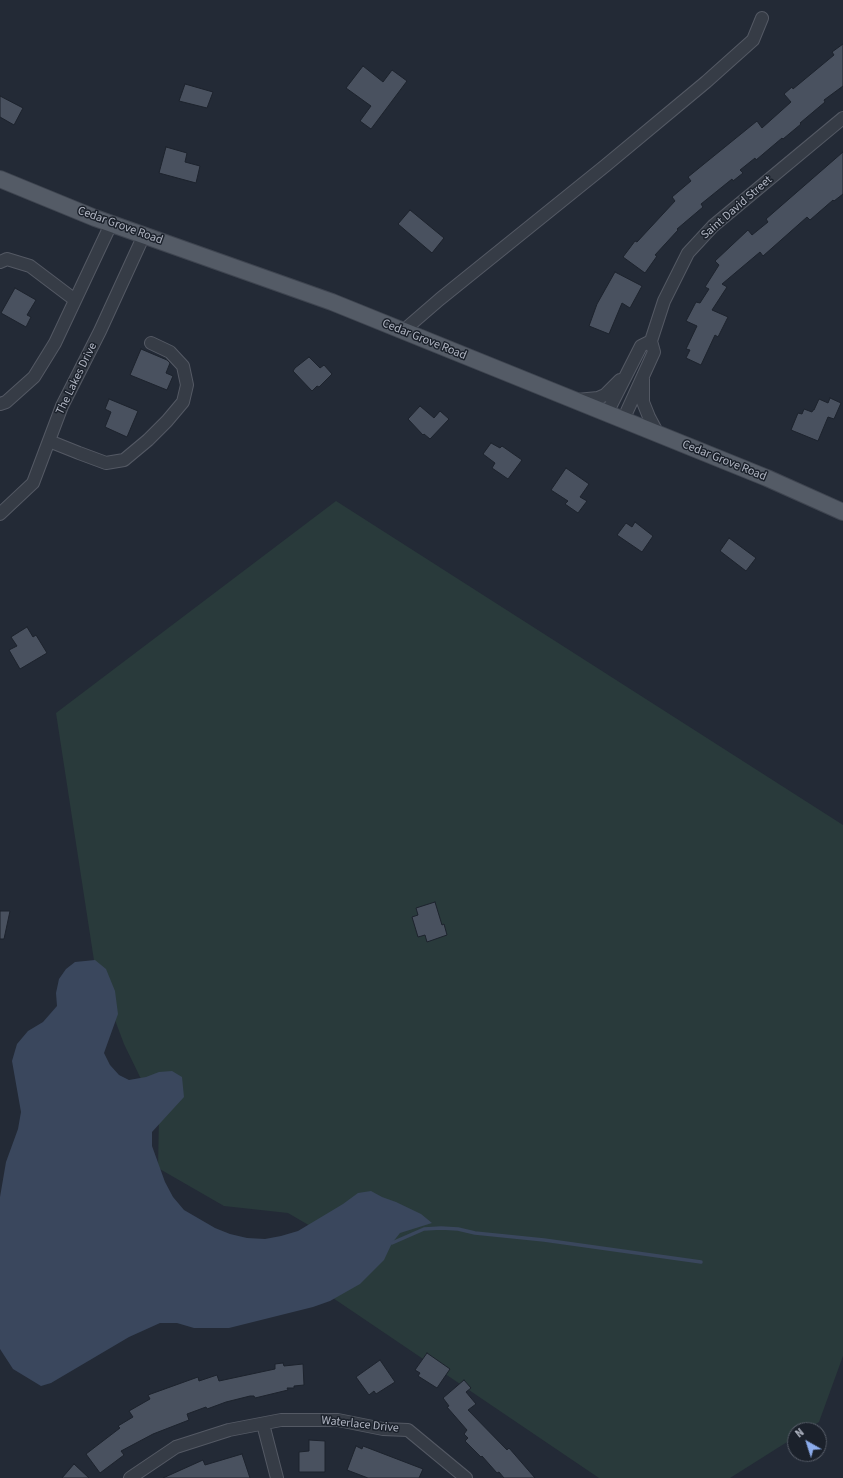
<!DOCTYPE html>
<style>
body{margin:0}
#map{position:relative;width:843px;height:1478px;overflow:hidden;background:#232a36;font-family:"Source Sans 3",sans-serif}
canvas{display:block}
.north{position:absolute;left:787px;top:1422px;width:40px;height:40px;box-sizing:border-box;background:#1b212b;border:1px solid #575d68;border-radius:50%;rotate:321deg;font-size:11px;font-weight:700;line-height:16px;text-align:center;color:#b1b6c3}
.north::after{content:'';display:block;margin:auto;width:14px;height:18px;background:#8cacec;clip-path:polygon(50% 0,100% 100%,50% 72%,0 100%)}
</style>
<div id="map">
<canvas width="843" height="1478"></canvas>
<div class="north">N</div>
</div>
<script>
const c = document.querySelector('canvas').getContext('2d');
c.lineJoin = 'round';
function paint(path, color) {
  c.fillStyle = color;
  c.fill(path, 'evenodd');
}
function poly(rows) {
  const path = new Path2D();
  for (const r of rows) {
    path.moveTo(r[0], r[1]);
    for (let i = 2; i < r.length; i += 2) path.lineTo(r[i], r[i + 1]);
  }
  return path;
}
function trace(path, color, width, dash) {
  c.strokeStyle = color;
  c.lineWidth = width;
  c.lineCap = dash ? 'butt' : 'round';
  c.setLineDash(dash || []);
  c.stroke(path);
}
function label(font, color, halo, rows, align = 'center') {
  c.font = font + ' "Source Sans 3",sans-serif';
  c.lineWidth = 3;
  c.setLineDash([]);
  c.textBaseline = 'middle';
  c.strokeStyle = halo;
  c.fillStyle = color;
  for (const [text, x, y, turn = 0] of rows) {
    c.save();
    c.translate(x, y);
    c.rotate((+turn || 0) * Math.PI / 180);
    c.textAlign = isNaN(turn) ? turn : align;
    if (halo) c.strokeText(text, 0, 0);
    c.fillText(text, 0, 0);
    c.restore();
  }
}
const green = poly([
 [336,501,843,825,843,1356,819,1422,806,1430,795,1430,795,1437,730,1478,599,1478,330,1296,336,1241,288,1213,224,1206,158,1168,159,1116,124,1044,95,967,56,713]
]);
const water = poly([
 [95,960,106,969,115,991,118,1014,104,1053,110,1065,119,1075,129,1080,146,1077,159,1072,172,1071,182,1077,184,1097,152,1132,152,1146,165,1182,173,1197,184,1210,215,1228,230,1234,247,1238,265,1239,281,1236,298,1231,343,1204,358,1193,371,1191,382,1197,396,1202,421,1214,432,1223,400,1233,392,1243,384,1260,360,1284,330,1301,313,1307,229,1328,194,1328,177,1323,160,1323,129,1337,51,1383,41,1386,13,1369,0,1349,0,1197,6,1162,18,1129,21,1112,12,1061,17,1044,28,1031,43,1022,57,1006,56,993,59,979,66,969,75,962]
]);
const stream = poly([
 [392,1243,424,1229,441,1228,458,1229,475,1233,544,1240,701,1262]
]);
const building = poly([
 [843,44,843,86,824,100,825,102,800,123,801,124,783,139,782,138,756,160,755,158,740,170,743,173,733,181,732,179,701,204,703,207,677,229,678,230,655,255,657,256,645,273,623,257,635,241,637,242,675,201,672,197,691,181,688,177,757,121,762,128,791,102,784,94,792,87,793,89,834,55,832,52,843,44],
 [363,66,383,82,392,70,407,81,371,129,360,121,371,106,346,88,363,66],
 [185,84,213,92,207,108,179,101,185,84],
 [0,96,23,108,14,125,0,117,0,96],
 [166,147,187,153,185,162,200,166,196,183,159,173,166,147],
 [843,152,843,194,834,201,833,200,810,220,807,217,763,256,760,252,722,284,727,287,712,310,728,317,718,337,715,335,701,365,686,358,690,350,686,349,697,326,686,321,696,302,700,303,709,289,705,287,719,265,715,261,748,230,752,235,768,222,766,219,843,152],
 [410,210,444,238,432,253,398,224,410,210],
 [615,272,642,286,630,308,622,303,609,334,589,326,597,304,615,272],
 [15,288,36,300,27,315,31,317,26,327,1,313,15,288],
 [141,349,167,360,170,363,166,373,173,376,167,390,130,375,141,349],
 [309,357,320,368,324,365,332,374,319,387,317,386,312,391,293,371,295,368,309,357],
 [830,398,841,403,834,419,828,417,818,441,791,430,798,413,802,414,804,409,812,412,813,410,814,410,819,399,828,403,830,398],
 [109,399,138,411,127,437,105,427,111,412,105,409,109,399],
 [420,406,434,418,440,411,449,419,430,439,424,434,423,435,408,419,420,406],
 [491,443,500,448,502,446,522,460,508,479,492,468,495,463,483,454,491,443],
 [566,468,589,484,580,497,587,501,578,513,565,504,568,501,551,490,566,468],
 [635,522,653,536,642,552,617,535,626,523,632,527,635,522],
 [729,538,756,558,746,571,720,551,729,538],
 [27,627,33,637,36,635,47,653,20,669,9,650,17,646,11,637,27,627],
 [435,902,442,925,444,924,447,935,427,942,425,935,418,937,412,917,418,915,416,908,435,902],
 [0,911,10,911,4,939,0,939,0,911],
 [427,1353,450,1369,437,1388,418,1376,420,1373,415,1370,427,1353],
 [380,1360,395,1382,376,1394,374,1391,369,1395,356,1377,380,1360],
 [283,1363,284,1366,303,1364,304,1385,294,1386,294,1388,287,1388,288,1390,255,1398,254,1396,250,1396,226,1402,207,1409,206,1407,187,1414,189,1420,153,1434,121,1451,124,1455,100,1473,86,1454,120,1428,118,1426,133,1417,129,1411,150,1399,148,1395,198,1377,199,1381,217,1375,219,1381,275,1369,275,1364,283,1363],
 [464,1380,471,1388,466,1392,476,1404,468,1410,507,1450,509,1448,535,1478,504,1478,499,1472,497,1473,482,1456,481,1457,465,1441,468,1438,464,1434,467,1430,447,1407,449,1406,443,1398,464,1380],
 [309,1440,325,1441,325,1472,299,1472,299,1452,309,1451,309,1440],
 [356,1446,362,1449,363,1446,423,1469,419,1478,368,1478,347,1470,356,1446],
 [242,1454,250,1478,163,1478,203,1460,205,1465,242,1454],
 [74,1464,89,1478,62,1478,74,1464]
]);
const minor = poly([
 [0,262,7,259,30,266,75,300],
 [403,331,440,299,605,166,706,82,753,40,762,18],
 [643,379,643,402,649,417,658,434],
 [577,400,598,398,605,395,620,380],
 [0,404,6,402,34,377,55,343,111,224],
 [607,413,641,346,651,341],
 [623,420,654,352,651,341,664,301,688,253,713,226,843,118],
 [49,441,79,453,106,463,124,460,148,440,167,421,183,402,187,385,183,366,170,352,151,343],
 [0,514,33,483,62,406,100,331,144,235],
 [263,1424,277,1478],
 [130,1478,176,1447,229,1430,281,1420,338,1420,383,1429,408,1430,466,1478]
]);
const major = poly([
 [0,179,95,218,332,302,767,478,843,512]
]);
const streetNames = [
 ["Saint David Street",737,208,-41],
 ["Cedar Grove Road",120,226,20],
 ["Cedar Grove Road",424,340,22],
 ["The Lakes Drive",77,379,-64],
 ["Cedar Grove Road",724,461,22],
 ["Waterlace Drive",360,1425,6]
];
paint(green, '#293a3b');
paint(water, '#3a475d');
trace(stream, '#3a475d', 3.5);
paint(building, '#49515f');
trace(building, '#1d232d', 1);
trace(minor, '#545964', 14);
trace(major, '#3f4550', 18);
trace(minor, '#363c46', 12);
trace(major, '#545b66', 16);
label('12px', '#b1b6c3', '#1b212b', streetNames);
</script>
